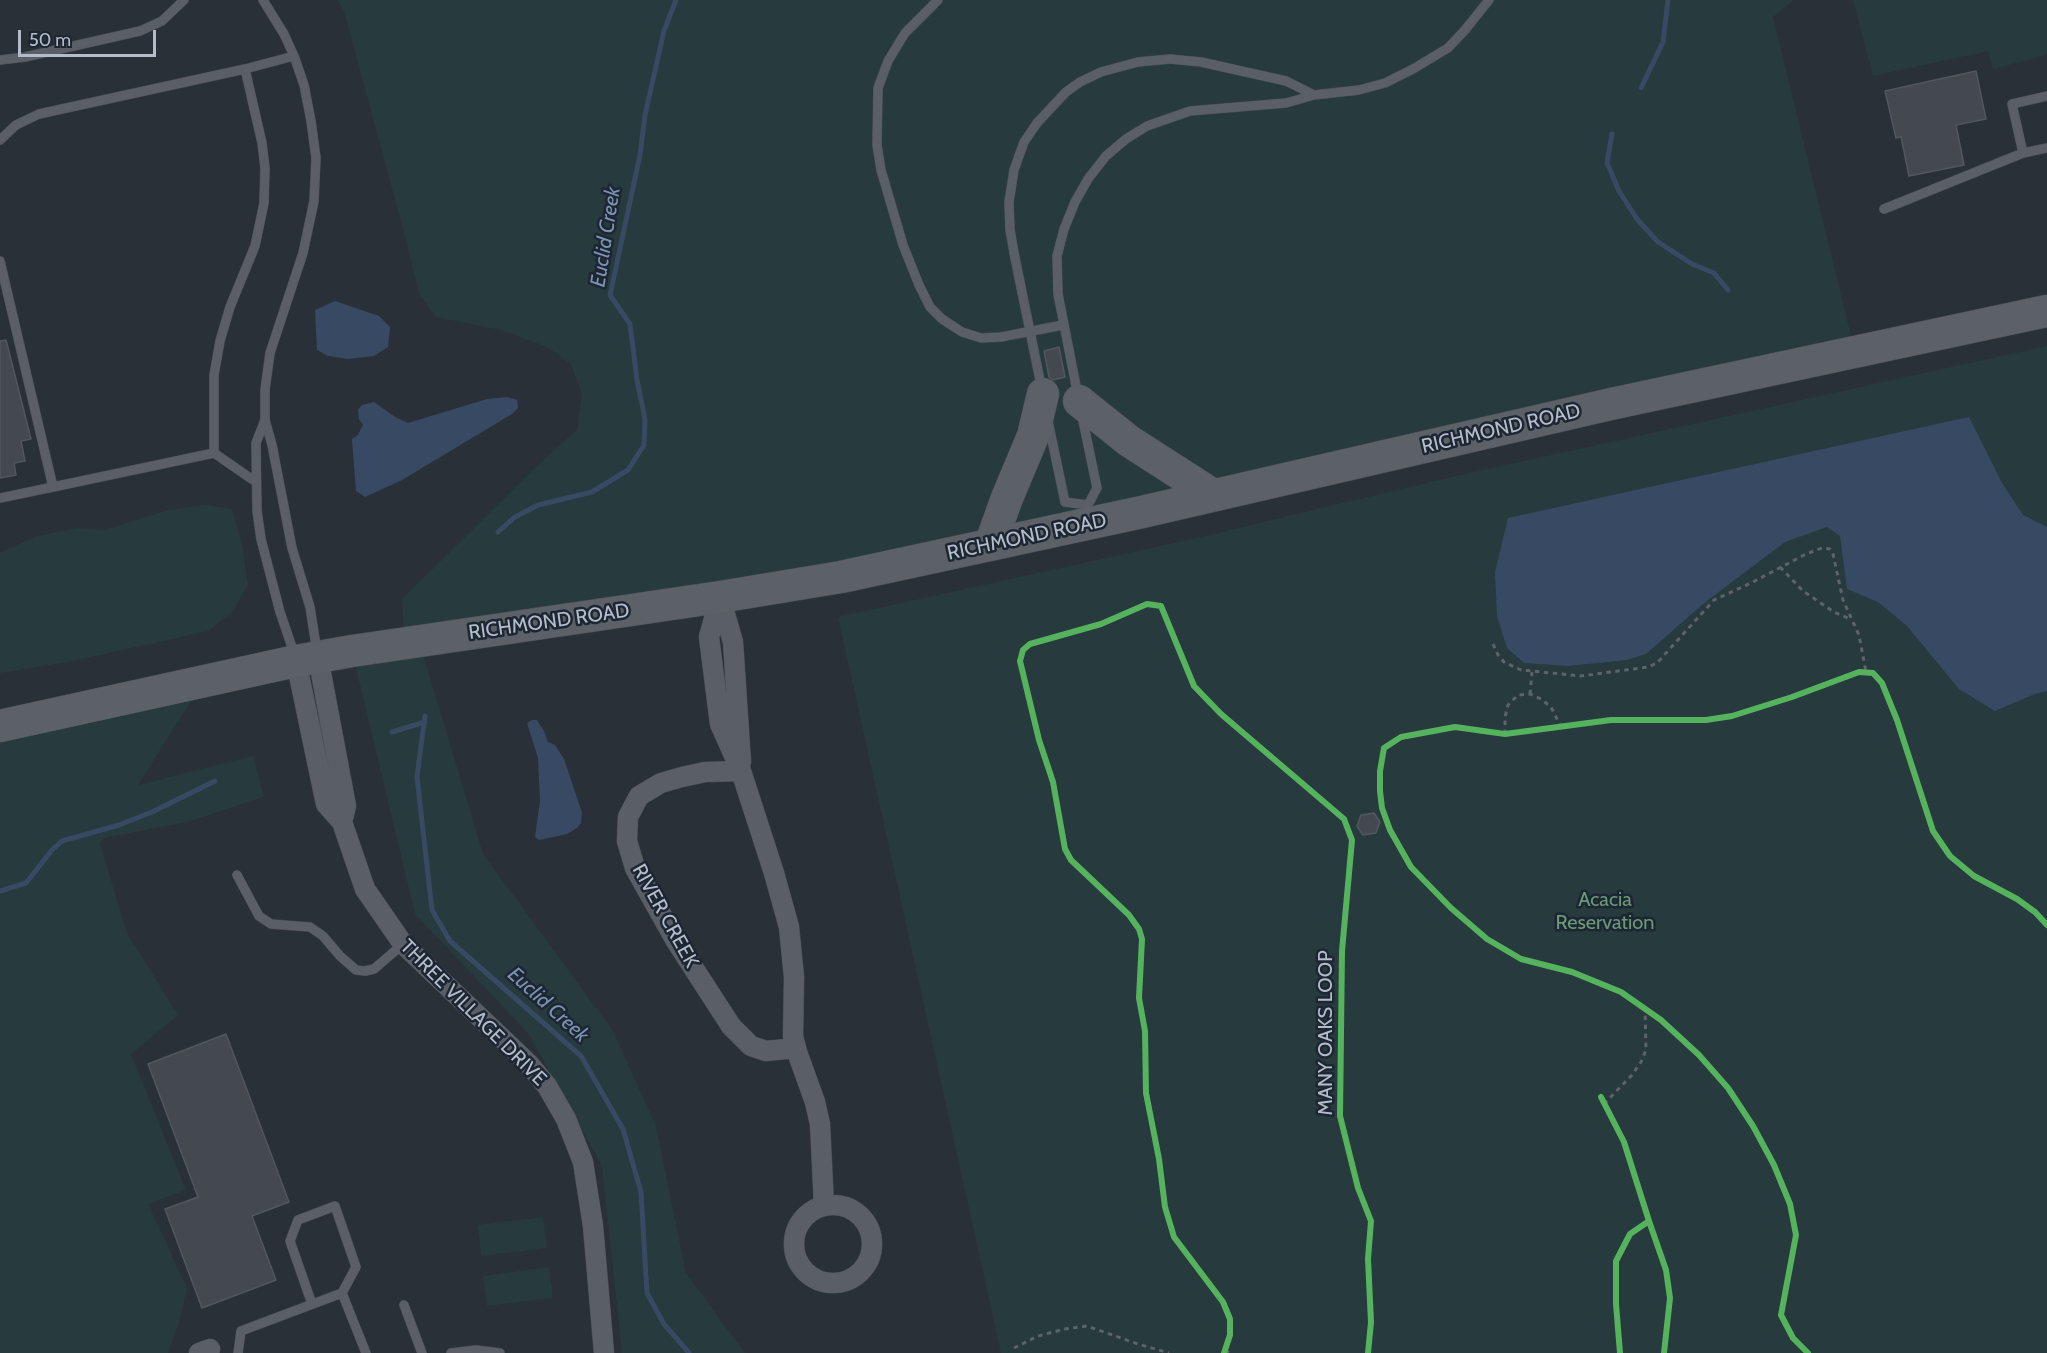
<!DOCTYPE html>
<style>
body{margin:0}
#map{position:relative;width:2047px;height:1353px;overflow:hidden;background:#2a3038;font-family:Cabin,sans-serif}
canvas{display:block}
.scale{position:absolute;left:18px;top:30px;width:138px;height:27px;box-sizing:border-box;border:3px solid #b4bcc9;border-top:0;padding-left:8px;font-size:18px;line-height:21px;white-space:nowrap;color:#b4bcc9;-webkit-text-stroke:4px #1d2633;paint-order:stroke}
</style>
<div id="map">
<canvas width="2047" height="1353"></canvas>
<div class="scale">50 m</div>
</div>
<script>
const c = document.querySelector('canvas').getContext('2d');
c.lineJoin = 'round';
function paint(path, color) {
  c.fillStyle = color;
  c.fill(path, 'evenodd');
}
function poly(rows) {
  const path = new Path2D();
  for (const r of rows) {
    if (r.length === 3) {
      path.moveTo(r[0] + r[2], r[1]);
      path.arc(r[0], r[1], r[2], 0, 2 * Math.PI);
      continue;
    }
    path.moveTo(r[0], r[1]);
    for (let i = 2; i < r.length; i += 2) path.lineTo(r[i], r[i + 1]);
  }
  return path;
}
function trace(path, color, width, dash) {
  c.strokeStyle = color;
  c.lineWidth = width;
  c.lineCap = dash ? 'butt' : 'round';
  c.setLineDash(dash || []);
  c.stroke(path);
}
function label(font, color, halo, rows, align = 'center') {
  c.font = font + ' Cabin,sans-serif';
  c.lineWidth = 5;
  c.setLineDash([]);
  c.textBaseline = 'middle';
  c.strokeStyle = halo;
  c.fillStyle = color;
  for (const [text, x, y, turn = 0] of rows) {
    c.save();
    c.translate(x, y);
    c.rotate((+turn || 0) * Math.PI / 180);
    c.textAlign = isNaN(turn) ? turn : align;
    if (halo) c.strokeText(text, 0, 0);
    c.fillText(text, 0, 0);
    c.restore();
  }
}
const green = poly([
 [337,0,1794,0,1773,17,1855,352,1251,486,419,641,483,854,613,1031,656,1126,686,1273,745,1353,622,1353,602,1166,528,1033,415,914,352,651,404,643,402,599,542,461,577,430,582,394,571,364,547,347,501,330,436,317,419,294,406,240,344,11],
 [1853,0,2047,0,2047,55,1993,69,1988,51,1873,76],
 [2047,346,2047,1353,1001,1353,838,617,1201,537,1447,478],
 [206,505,232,509,242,544,248,585,232,612,209,631,68,662,0,673,0,553,37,536,78,528,105,530,168,510],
 [203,682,138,785,253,756,264,797,191,821,104,838,100,844,127,933,178,1015,131,1054,186,1190,148,1204,187,1288,179,1323,168,1353,0,1353,0,726],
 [543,1217,547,1248,481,1256,478,1225],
 [549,1267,553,1298,487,1306,483,1276]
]);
const water = poly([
 [335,301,379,316,390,327,388,347,374,356,348,359,328,356,317,350,315,310],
 [507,397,517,400,518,408,512,414,402,480,365,497,356,491,352,439,358,435,363,425,359,419,358,410,362,405,374,402,395,417,408,423,487,399],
 [1969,417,2002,483,2023,515,2047,527,2047,691,2035,694,1995,711,1959,689,1907,626,1878,602,1847,589,1840,536,1827,527,1785,542,1703,604,1646,654,1627,660,1568,666,1524,663,1507,648,1497,616,1495,572,1508,518],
 [532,720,537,720,544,731,548,742,555,745,564,759,582,813,581,823,577,828,567,834,539,840,535,837,540,801,538,758,527,723]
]);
const stream = poly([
 [1641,88,1663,42,1668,0],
 [1612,134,1607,163,1619,191,1637,219,1658,242,1692,264,1714,273,1728,290],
 [498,532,515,517,538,505,592,492,628,470,644,445,645,419,637,380,630,324,610,295,640,155,645,115,664,31,676,0],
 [425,716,417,777,432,910,450,941,581,1056,623,1129,641,1192,647,1293,664,1324,689,1353],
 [392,732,425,722],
 [0,891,26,883,52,850,62,841,119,825,152,812,215,781]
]);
const building = poly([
 [1976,71,1986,119,1956,125,1964,165,1909,176,1901,137,1896,138,1885,91,1976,71],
 [6,340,31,439,21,441,25,461,14,463,16,475,0,478,0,341,6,340],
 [1059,347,1065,377,1053,380,1049,377,1044,351,1059,347],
 [1374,813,1380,822,1376,833,1363,835,1357,826,1361,815,1374,813],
 [226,1034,289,1202,252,1216,276,1280,202,1308,165,1209,198,1197,148,1064,226,1034]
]);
const path = poly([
 [1780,567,1803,591,1834,612,1850,619],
 [1493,644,1498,655,1504,662,1521,670,1532,671,1581,676,1648,667,1657,663,1714,600,1751,583,1806,554,1822,548,1830,549,1833,554,1843,600,1859,635,1866,672],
 [1530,694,1532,672],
 [1505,734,1505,717,1508,705,1518,695,1530,694,1541,699,1551,707,1561,727],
 [1604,1104,1632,1075,1641,1062,1646,1050,1645,1009],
 [1014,1348,1038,1336,1065,1329,1087,1326,1138,1344,1169,1353],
 [1225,1351,1231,1353]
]);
const service = poly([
 [263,0,284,34,294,56,304,85,311,121,316,158,314,201,303,253,270,353,265,390,265,420],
 [938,0,905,33,888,61,878,88,877,145,881,170,903,245,919,285,930,307,942,319,962,332,981,338,1001,337,1063,325],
 [0,60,25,57,140,31,162,21,184,0],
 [2047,96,2012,104,2023,153,2047,148],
 [0,140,16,125,39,114,245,69,294,56],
 [1884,209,2023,153],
 [0,261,53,487,214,453,214,375,220,341,230,307,255,246,264,203,265,168,262,143,245,69],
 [1042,390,1015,258,1010,230,1009,202,1014,170,1024,142,1037,123,1066,92,1080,82,1101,72,1138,62,1170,59,1201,62,1286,81,1314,95],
 [1078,396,1058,294,1057,256,1064,229,1075,202,1088,179,1106,156,1126,139,1147,126,1190,111,1286,103,1314,95,1359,90,1385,83,1413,69,1448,48,1465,30,1489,0],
 [1048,421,1065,502,1088,505,1097,488,1082,416],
 [214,453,256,482],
 [0,498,53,487],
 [295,656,280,612,261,539,257,511,256,443,265,420,272,445,292,548,310,607,317,652],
 [237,875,259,916,271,924,310,927,323,936,340,956,356,970,365,971,374,969,403,944],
 [342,1293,366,1353],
 [404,1305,422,1353],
 [238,1353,241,1331,342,1293,356,1267,335,1206,298,1220,290,1241,312,1304],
 [451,1353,476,1350,500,1353]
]);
const minor = poly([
 [720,597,709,637,720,724,741,771,774,873,789,927,794,977,793,1036,797,1052,815,1102,820,1124,824,1206],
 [720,597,733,642,741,762],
 [318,657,346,806,342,822],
 [296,661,326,804,342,822,365,889,403,944,529,1064,547,1086,566,1119,583,1162,593,1226,604,1353],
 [741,771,705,772,682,777,661,783,639,796,628,817,627,841,635,868,676,941,731,1026,751,1046,766,1051,796,1048],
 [833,1244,39],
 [199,1353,210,1349]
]);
const primary = poly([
 [1079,401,1129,441,1213,495],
 [990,545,1007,498,1033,436,1043,394],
 [0,726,296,661,352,651,720,597,841,577,1142,512,1611,404,2047,311]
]);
const cycleway = poly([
 [1344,819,1352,840,1342,951,1340,1116,1358,1188,1371,1221,1368,1259,1371,1322,1368,1353],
 [1601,1097,1624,1142,1649,1221],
 [1224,1353,1230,1335,1230,1319,1223,1302,1174,1237,1165,1207,1159,1159,1146,1093,1145,1031,1139,998,1142,939,1139,929,1129,915,1071,860,1065,849,1053,782,1039,740,1020,661,1023,650,1030,644,1101,624,1147,604,1161,606,1194,686,1221,714,1344,819],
 [1620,1353,1616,1304,1616,1261,1630,1234,1649,1221,1666,1270,1670,1298,1664,1353],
 [1808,1353,1793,1338,1781,1315,1796,1235,1790,1204,1774,1165,1753,1126,1728,1088,1699,1055,1661,1020,1621,992,1572,972,1521,959,1487,939,1451,908,1411,867,1390,830,1382,808,1380,791,1380,771,1384,748,1401,737,1455,727,1505,734,1611,720,1706,720,1732,716,1792,697,1859,672,1873,673,1882,683,1897,720,1933,831,1950,856,1974,876,2017,899,2035,912,2047,925]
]);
const streetNames = [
 ["RICHMOND ROAD",1501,429,-13],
 ["RICHMOND ROAD",1027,537,-12],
 ["RICHMOND ROAD",549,622,-8],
 ["RIVER CREEK",665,916,61],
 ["THREE VILLAGE DRIVE",473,1013,45],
 ["MANY OAKS LOOP",1326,1033,-90]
];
const parkNames = [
 ["Acacia",1605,900],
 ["Reservation",1605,923]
];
const waterNames = [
 ["Euclid Creek",606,237,-81],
 ["Euclid Creek",548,1005,42]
];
paint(green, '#273a3e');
paint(water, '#384963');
trace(stream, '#384963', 5);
paint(building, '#444950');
trace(building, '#52575f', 1.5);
trace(service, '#484c53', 10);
trace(minor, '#484c53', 21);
trace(primary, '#484c55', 33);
trace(path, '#5d636a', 3, [4.5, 4.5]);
trace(service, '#5a5e66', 9);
trace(minor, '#5a5e66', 20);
trace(primary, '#5c6168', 32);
trace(cycleway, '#56b35d', 6);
label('20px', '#b4bcc9', '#1d2633', streetNames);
label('20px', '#6b9a76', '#1d2633', parkNames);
label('italic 21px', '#7c92b1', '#1d2633', waterNames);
</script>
